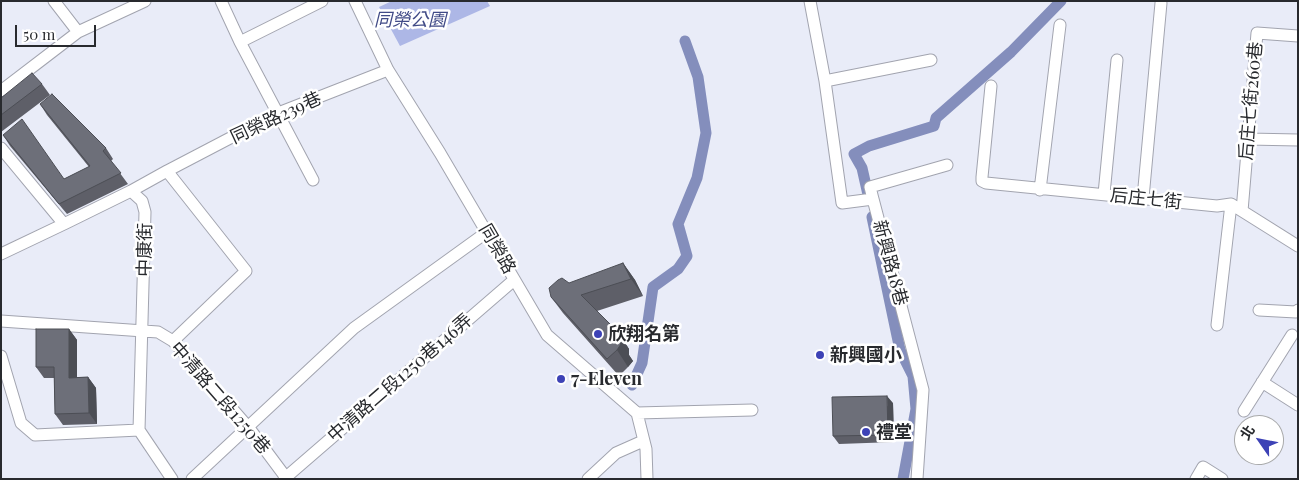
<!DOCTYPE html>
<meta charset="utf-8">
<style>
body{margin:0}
#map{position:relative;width:1299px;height:480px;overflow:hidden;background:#e9ecf8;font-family:"Playfair Display","Noto Sans TC",serif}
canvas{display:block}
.frame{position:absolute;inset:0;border:2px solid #282a2e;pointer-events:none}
.north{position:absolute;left:1234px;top:415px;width:50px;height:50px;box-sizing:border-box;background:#fff;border:1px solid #a9aaab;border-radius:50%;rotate:303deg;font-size:14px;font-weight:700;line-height:20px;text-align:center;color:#282a2e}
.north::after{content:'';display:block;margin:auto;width:18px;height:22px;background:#3d42b6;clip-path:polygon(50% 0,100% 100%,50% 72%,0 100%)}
.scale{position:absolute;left:15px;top:25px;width:81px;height:22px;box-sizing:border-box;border:2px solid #282a2e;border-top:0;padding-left:6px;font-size:15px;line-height:18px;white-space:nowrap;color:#282a2e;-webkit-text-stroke:4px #fff;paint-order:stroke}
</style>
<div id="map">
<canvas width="1299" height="480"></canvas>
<div class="frame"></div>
<div class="north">北</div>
<div class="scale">50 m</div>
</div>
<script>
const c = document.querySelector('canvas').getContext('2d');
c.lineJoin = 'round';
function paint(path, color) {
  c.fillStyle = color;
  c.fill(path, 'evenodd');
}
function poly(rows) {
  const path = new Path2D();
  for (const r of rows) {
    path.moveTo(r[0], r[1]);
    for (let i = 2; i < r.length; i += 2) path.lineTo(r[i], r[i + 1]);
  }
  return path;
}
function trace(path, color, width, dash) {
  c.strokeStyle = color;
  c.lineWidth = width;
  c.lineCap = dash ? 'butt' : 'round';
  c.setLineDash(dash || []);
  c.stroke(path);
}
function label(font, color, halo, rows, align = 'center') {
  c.font = font + ' "Playfair Display","Noto Sans TC",serif';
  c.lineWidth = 5;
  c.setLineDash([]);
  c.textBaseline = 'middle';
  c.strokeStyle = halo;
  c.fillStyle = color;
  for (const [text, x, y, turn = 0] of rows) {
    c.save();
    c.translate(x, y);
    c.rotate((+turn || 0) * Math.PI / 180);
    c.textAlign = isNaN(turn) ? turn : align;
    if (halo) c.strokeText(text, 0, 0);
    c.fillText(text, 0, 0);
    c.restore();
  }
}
const green = poly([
 [392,1,487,1,490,6,400,46,379,7]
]);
const canal = poly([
 [869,199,862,168,854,154,869,146,934,126,936,118,1011,52,1061,1],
 [872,217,900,350,913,376,916,409,903,479],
 [632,385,642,363,653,287,678,269,687,256,678,224,697,178,706,133,698,77,685,41]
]);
const minor = poly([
 [54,1,78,32],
 [221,1,240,42,313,180],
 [355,1,388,70,440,153,547,335,637,413,646,449,647,479],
 [810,1,825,81,842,203,873,199,923,390,917,479],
 [240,42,322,1],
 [825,81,931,60],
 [991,86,982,177,982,181,986,183,1217,206,1231,204,1298,246],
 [1,91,78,32,145,1],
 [1248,139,1298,140],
 [1,148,64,224,131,191,142,201,145,212,139,430,172,479],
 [167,171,278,113,388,70],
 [1040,190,1060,25],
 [131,191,167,171,246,271,173,341],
 [1104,194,1117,60],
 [1143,198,1161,3],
 [873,199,870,187,947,165],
 [1242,211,1257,33,1298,36],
 [1,254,64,224],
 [1259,310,1296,312,1298,310],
 [1,321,158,332,173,341,249,428,287,479],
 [1217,325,1231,204],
 [1,356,21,423,35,435,139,430],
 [1262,382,1298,405],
 [1244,411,1292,335],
 [637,413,752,410],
 [192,479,354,328,487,232],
 [284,479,514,280],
 [588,479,616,453,643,441],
 [1196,479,1203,467,1222,479]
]);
const wall = poly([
 [42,84,50,95,1,132,1,98],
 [40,104,106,148,113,159,111,161,128,184,67,214,10,146,3,135,64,179,89,167,47,115],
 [623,263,635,280,643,296,597,311,618,332,629,349,629,355,633,361,628,367,619,376,563,313,551,297],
 [69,329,77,340,77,377,88,377,96,388,97,424,63,425,55,414,54,378,44,378,36,367],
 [893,403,894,442,839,444,833,436]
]);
const shadedWall = poly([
 [623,263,635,280,643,296,631,279],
 [69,329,77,340,77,388,69,378],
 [618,332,629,349,629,355,633,361,628,367,617,350],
 [88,377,96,388,97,424,89,413],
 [887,396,893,403,894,442,888,435]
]);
const building = poly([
 [32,73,42,84,1,115,1,98,32,73],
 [52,94,106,148,103,151,121,173,59,204,3,135,22,119,64,179,90,166,40,104,52,94],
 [623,263,631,279,581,295,618,332,617,340,621,344,617,350,607,359,551,297,549,288,558,280,562,278,569,283,623,263],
 [36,329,69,329,69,378,88,377,89,413,55,414,54,367,36,367,36,329],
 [887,396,888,435,833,436,832,397,887,396]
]);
const markers = [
 [598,334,5,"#3d42b6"],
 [820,355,5,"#3d42b6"],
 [561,379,5,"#3d42b6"],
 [866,432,5,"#3d42b6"]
];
const parkNames = [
 ["同榮公園",410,20]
];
const streetNames = [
 ["后庄七街260巷",1251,101,-85],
 ["同榮路239巷",276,118,-25],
 ["后庄七街",1146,199,6],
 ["同榮路",497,249,60],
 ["中康街",145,250,-89],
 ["新興路18巷",890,263,75],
 ["中清路二段1250巷146弄",400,378,-41],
 ["中清路二段1250巷",220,398,49]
];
const poiNames = [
 ["欣翔名第",608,334],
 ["新興國小",830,355],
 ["7-Eleven",571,379],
 ["禮堂",876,432]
];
paint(green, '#adb7e6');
trace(canal, '#848ebc', 11);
trace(minor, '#a2a4af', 13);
trace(minor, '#fff', 11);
paint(wall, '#5e5f68');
paint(shadedWall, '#4c4e55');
paint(building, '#6d6f79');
trace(building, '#4c4e55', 1);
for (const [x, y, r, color] of markers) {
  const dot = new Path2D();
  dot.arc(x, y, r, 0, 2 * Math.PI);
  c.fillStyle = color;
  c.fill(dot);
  trace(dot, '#fff', 2);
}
label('italic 18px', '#414b87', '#fff', parkNames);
label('18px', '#282a2e', '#fff', streetNames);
label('bold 18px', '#282a2e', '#fff', poiNames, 'left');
</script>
